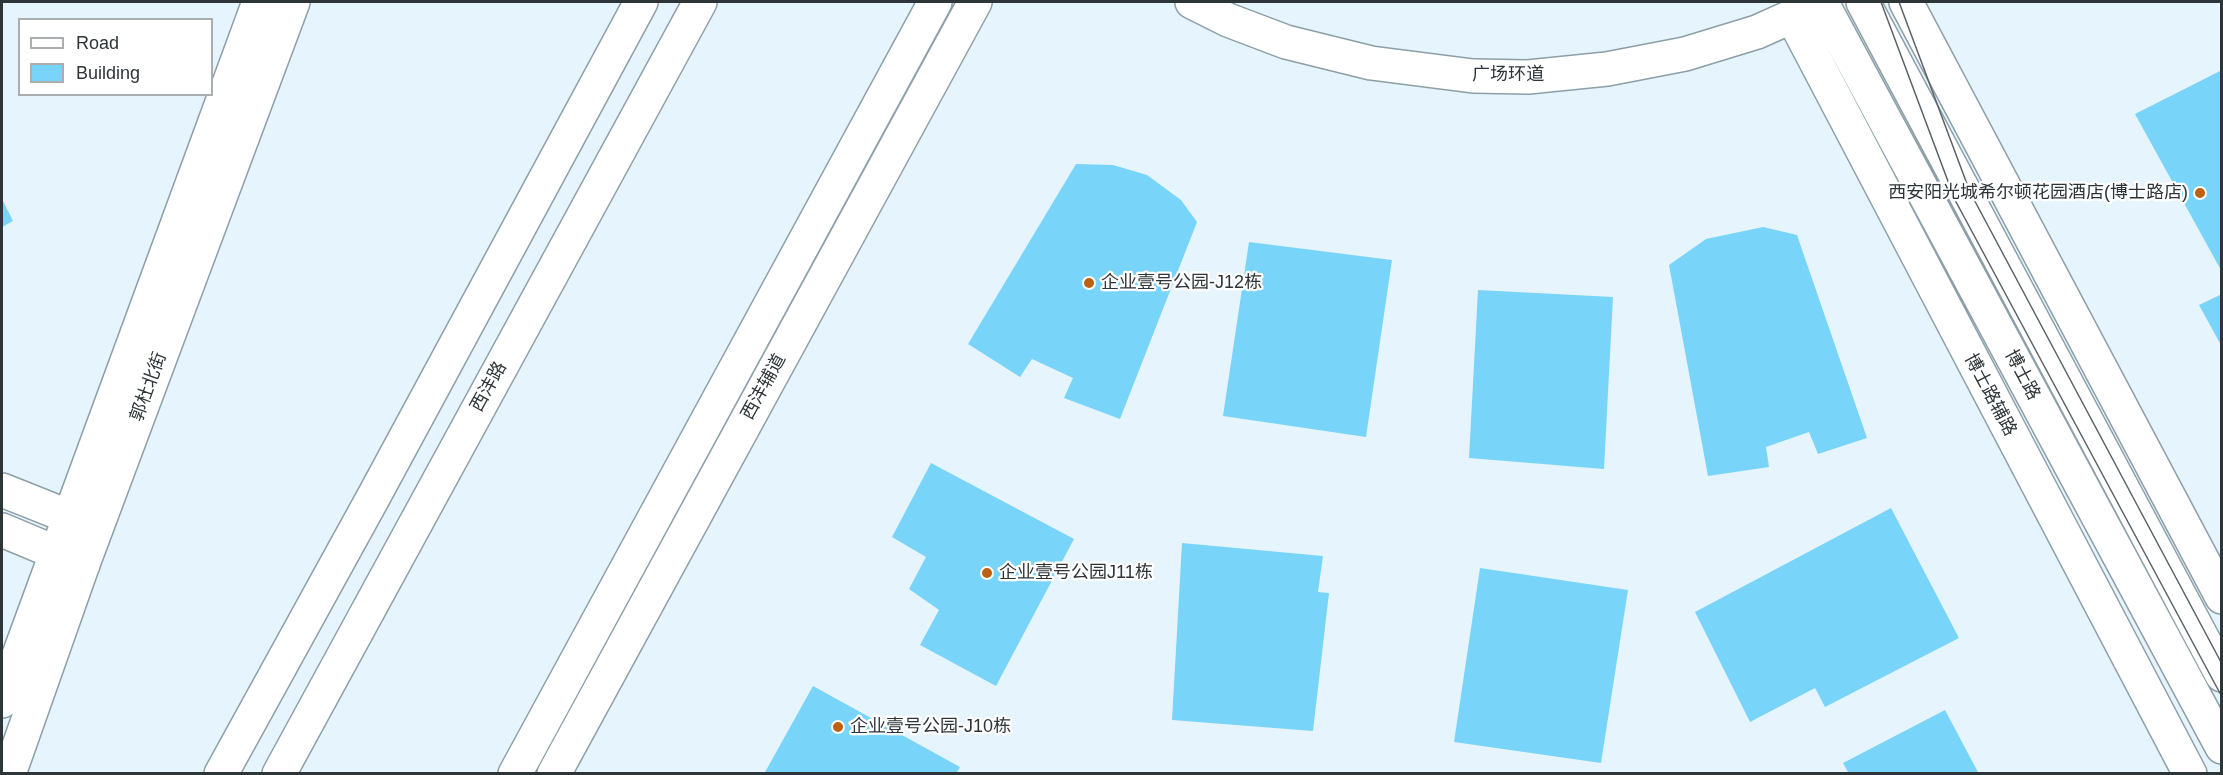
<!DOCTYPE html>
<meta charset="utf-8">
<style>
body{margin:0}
#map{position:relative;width:2223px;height:775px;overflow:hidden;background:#e6f5fd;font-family:Arial,sans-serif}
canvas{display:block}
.frame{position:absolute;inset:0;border:3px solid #2e3539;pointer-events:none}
.legend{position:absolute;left:18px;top:18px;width:195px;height:78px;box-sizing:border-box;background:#fff;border:2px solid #abaeb0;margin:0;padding:8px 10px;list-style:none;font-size:18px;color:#2e3539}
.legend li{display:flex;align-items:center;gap:12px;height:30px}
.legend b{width:30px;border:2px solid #abaeb0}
</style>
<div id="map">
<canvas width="2223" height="775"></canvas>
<div class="frame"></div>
<ul class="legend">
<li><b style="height:8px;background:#fff"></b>Road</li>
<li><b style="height:16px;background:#79d4fa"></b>Building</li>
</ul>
</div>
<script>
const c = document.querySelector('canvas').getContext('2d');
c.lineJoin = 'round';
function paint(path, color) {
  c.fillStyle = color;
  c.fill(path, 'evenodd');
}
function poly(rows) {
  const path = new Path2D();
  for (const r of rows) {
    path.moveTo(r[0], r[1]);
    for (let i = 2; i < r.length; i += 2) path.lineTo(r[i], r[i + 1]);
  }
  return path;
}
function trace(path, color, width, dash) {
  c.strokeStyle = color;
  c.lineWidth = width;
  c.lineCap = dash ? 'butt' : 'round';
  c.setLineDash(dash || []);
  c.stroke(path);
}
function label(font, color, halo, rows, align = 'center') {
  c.font = font + ' Arial,"Noto Sans SC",sans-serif';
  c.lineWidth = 4.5;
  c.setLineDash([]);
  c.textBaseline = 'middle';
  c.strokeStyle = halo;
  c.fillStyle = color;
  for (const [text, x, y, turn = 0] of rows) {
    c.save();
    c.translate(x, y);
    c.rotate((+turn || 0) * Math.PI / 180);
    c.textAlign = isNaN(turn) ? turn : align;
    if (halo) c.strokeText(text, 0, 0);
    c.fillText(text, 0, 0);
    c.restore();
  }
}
const building = poly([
 [2222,70,2222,272,2135,114],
 [1076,164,1113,165,1147,175,1181,200,1197,222,1120,419,1064,398,1073,378,1032,359,1020,377,968,344],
 [2,199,13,221,2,227],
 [1763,227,1797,235,1867,438,1818,454,1809,432,1766,447,1769,467,1708,476,1669,265,1706,239],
 [1249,242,1392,260,1366,437,1223,416],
 [1478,290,1613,297,1604,469,1469,458],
 [2222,294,2222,347,2199,305],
 [931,463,1074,539,996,686,920,645,939,610,909,589,926,557,892,537],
 [1891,508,1959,638,1825,707,1815,688,1750,722,1695,612],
 [1182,543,1323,556,1318,592,1329,593,1313,731,1172,720],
 [1480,568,1628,590,1601,763,1454,742],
 [813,686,960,767,956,774,764,774],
 [1945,710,1979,774,1849,774,1843,763]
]);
const minor = poly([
 [1192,2,1228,20,1286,42,1371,63,1473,76,1528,77,1607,69,1685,54,1757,32,1813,7],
 [1863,2,2222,675],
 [1906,2,2222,597],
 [1822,3,2222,747],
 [1792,16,2190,774],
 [2,490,95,527],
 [2,530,83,564],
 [515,774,935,2],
 [554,774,975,2]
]);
const major = poly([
 [2,701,259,2],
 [9,774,83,564,293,2]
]);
const highway = poly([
 [221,774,374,496,641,2],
 [279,774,700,2]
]);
const tram = poly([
 [1881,2,1955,200,2222,697],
 [1899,2,1970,192,2222,664]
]);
const markers = [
 [2200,193,6,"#bd6010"],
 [1089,283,6,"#bd6010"],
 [987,573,6,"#bd6010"],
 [838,727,6,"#bd6010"]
];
const streetNames = [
 ["广场环道",1508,75],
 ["博士路",2022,375,62],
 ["郭杜北街",149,387,-70],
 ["西沣路",489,387,-61],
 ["西沣辅道",764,387,-61],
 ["博士路辅路",1990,395,62]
];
const poiNames = [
 ["西安阳光城希尔顿花园酒店(博士路店)",2188,193,"right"],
 ["企业壹号公园-J12栋",1101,283],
 ["企业壹号公园J11栋",999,573],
 ["企业壹号公园-J10栋",850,727]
];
paint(building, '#79d4fa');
trace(minor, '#8c9fa7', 36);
trace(major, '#8c9fa7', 36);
trace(highway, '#8c9fa7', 36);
trace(minor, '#fff', 33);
trace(major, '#fff', 33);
trace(highway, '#fff', 33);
trace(tram, '#596267', 1.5);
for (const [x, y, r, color] of markers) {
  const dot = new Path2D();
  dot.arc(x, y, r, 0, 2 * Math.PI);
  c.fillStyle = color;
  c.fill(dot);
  trace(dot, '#fff', 2);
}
label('18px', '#2e3539', '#fff', streetNames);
label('18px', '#2e3539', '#fff', poiNames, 'left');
</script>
